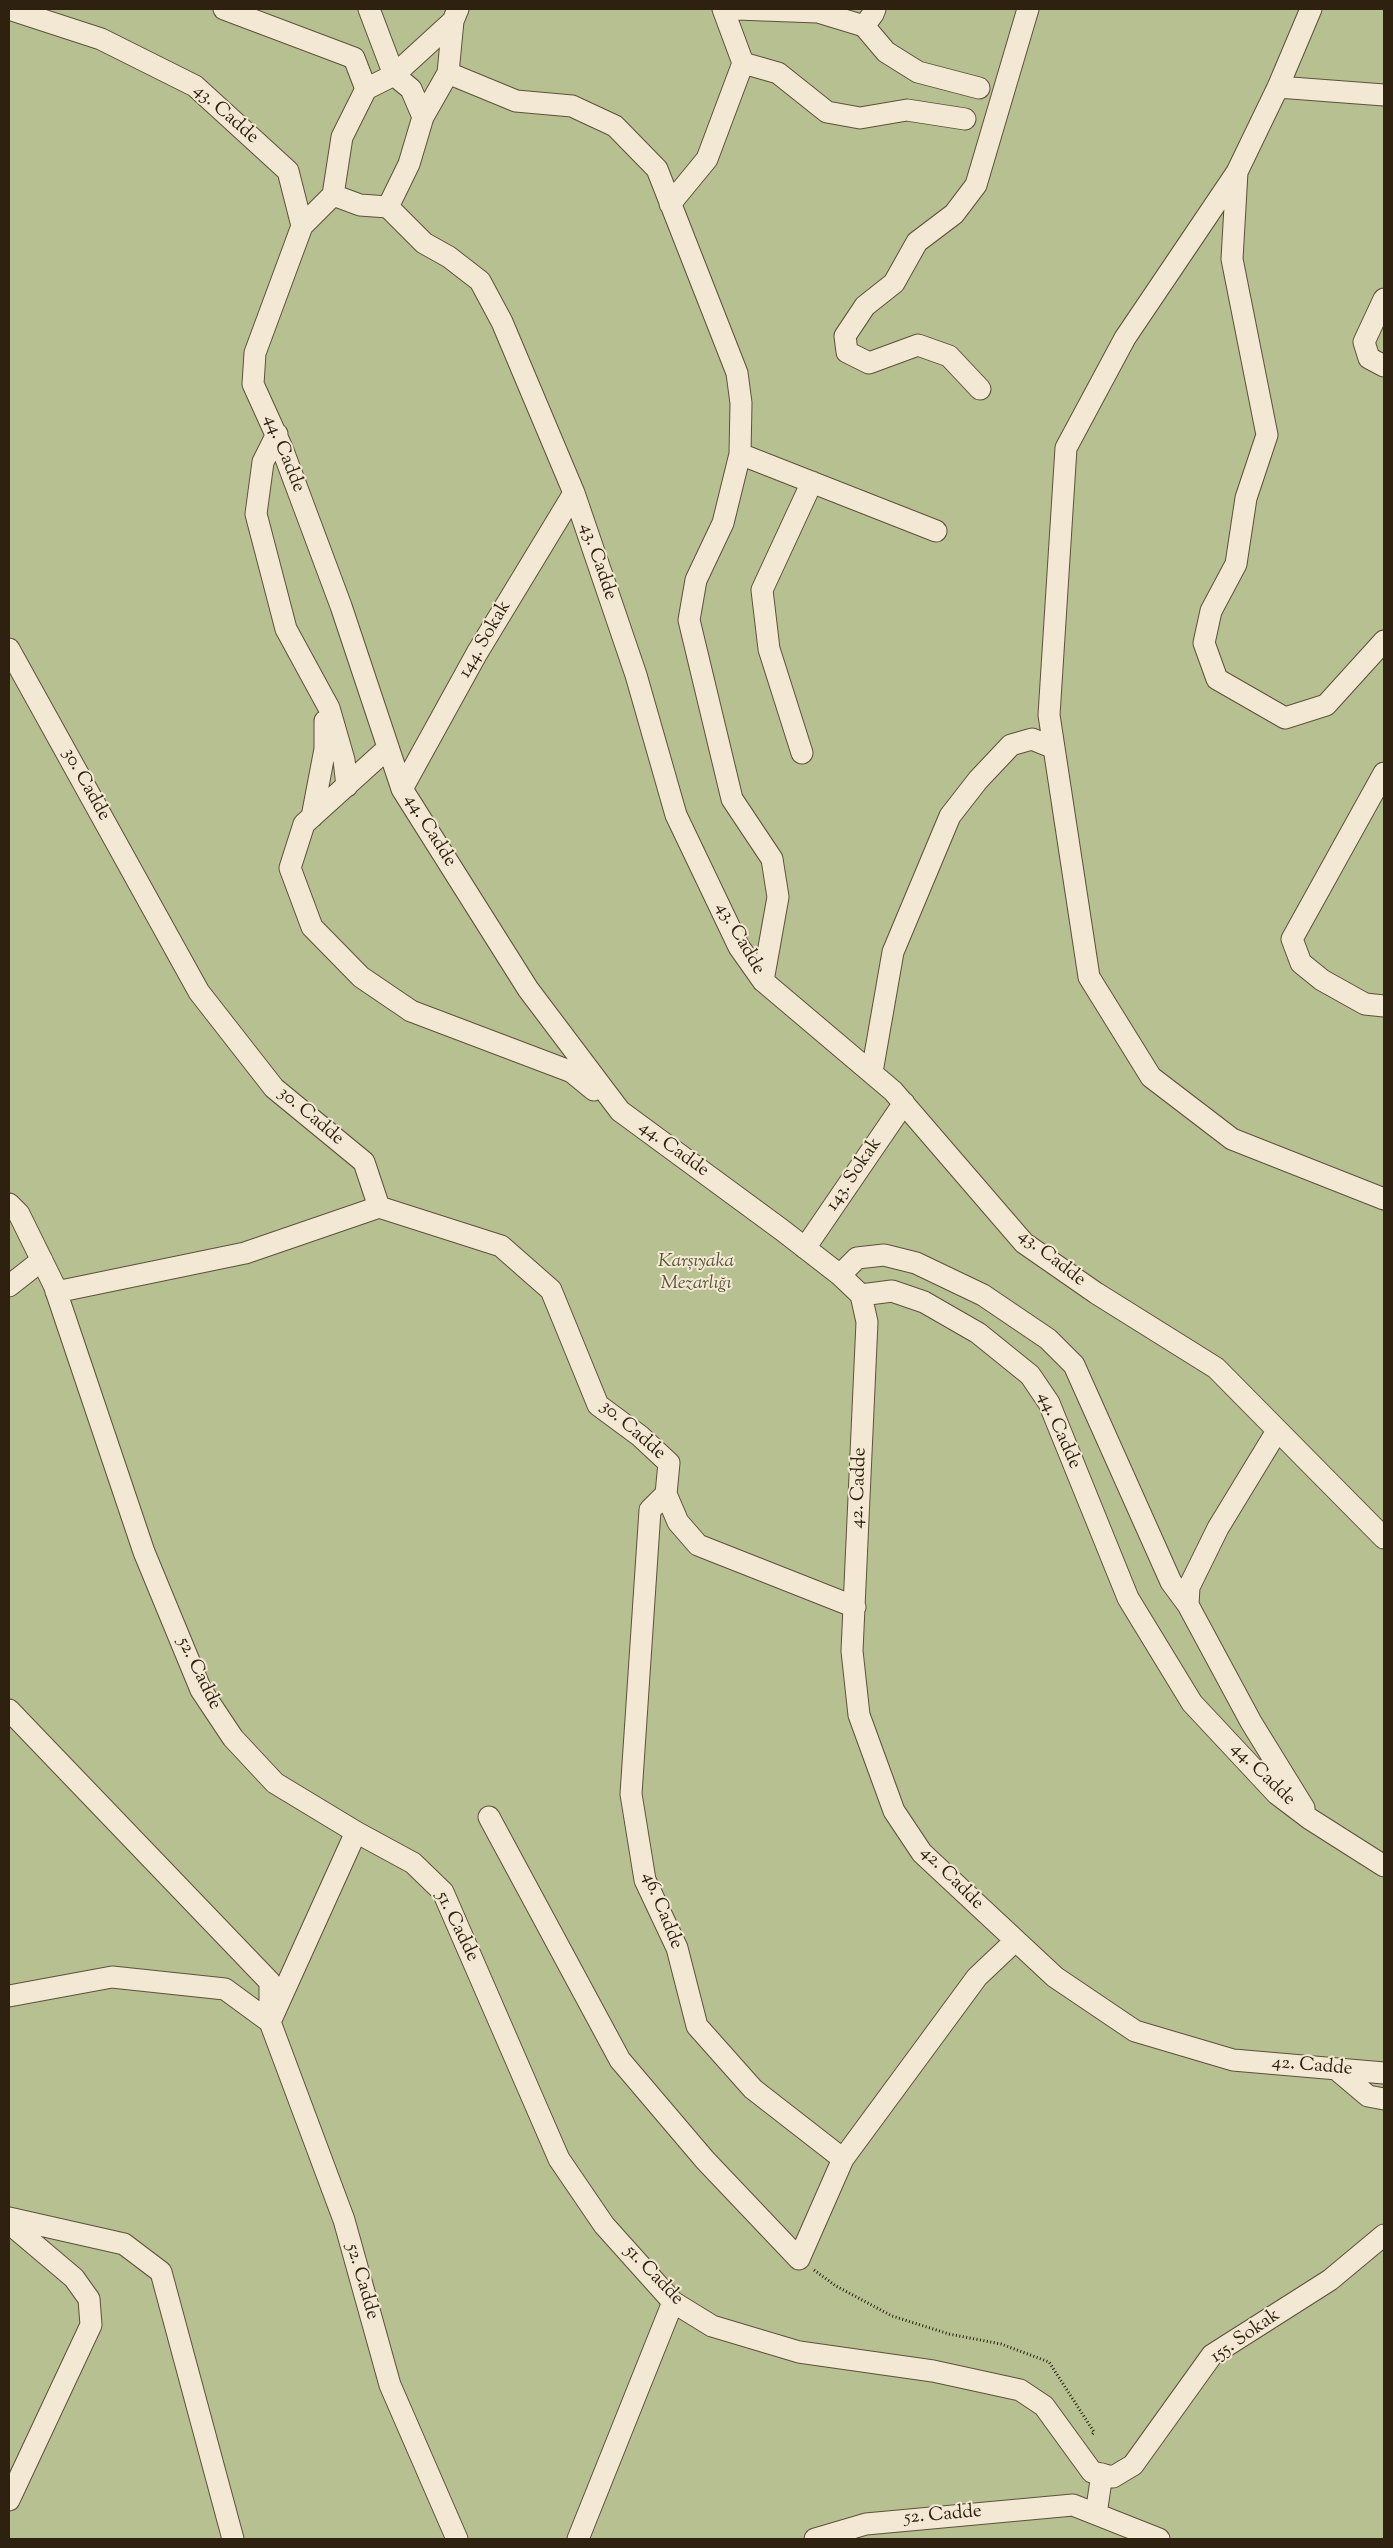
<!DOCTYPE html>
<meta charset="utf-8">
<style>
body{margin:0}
#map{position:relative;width:1393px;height:2548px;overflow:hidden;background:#eddcbc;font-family:"Sorts Mill Goudy",serif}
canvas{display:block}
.frame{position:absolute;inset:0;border:10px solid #2e2110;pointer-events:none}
</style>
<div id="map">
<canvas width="1393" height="2548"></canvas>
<div class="frame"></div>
</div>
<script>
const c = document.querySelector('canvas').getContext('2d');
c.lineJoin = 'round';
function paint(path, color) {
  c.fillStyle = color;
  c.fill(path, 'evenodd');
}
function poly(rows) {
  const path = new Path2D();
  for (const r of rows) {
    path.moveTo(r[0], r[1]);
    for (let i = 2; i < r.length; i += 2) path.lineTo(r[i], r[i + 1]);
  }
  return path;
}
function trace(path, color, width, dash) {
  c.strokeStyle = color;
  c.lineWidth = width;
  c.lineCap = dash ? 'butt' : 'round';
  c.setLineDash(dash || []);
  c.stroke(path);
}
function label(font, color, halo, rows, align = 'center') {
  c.font = font + ' "Sorts Mill Goudy",serif';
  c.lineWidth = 4;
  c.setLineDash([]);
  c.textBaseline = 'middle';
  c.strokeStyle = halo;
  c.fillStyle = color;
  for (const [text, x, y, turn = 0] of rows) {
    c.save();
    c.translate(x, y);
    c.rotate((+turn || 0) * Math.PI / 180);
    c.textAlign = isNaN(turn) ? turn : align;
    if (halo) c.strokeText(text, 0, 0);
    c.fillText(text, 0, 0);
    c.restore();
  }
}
const green = poly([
 [9,9,1384,9,1384,2539,9,2539]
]);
const path = poly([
 [814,2270,836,2286,892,2316,949,2334,1001,2344,1049,2362,1094,2432,1091,2436]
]);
const minor = poly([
 [9,9,101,39,195,86,288,171,302,226],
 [224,9,354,58,366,89,394,75,453,21],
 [369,9,394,75,411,89,423,117],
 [458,9,453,21,448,73,423,117,409,164,388,207,424,243,449,257,480,281,502,322,574,493,636,675,676,815,739,947,763,981,893,1091,1024,1243,1096,1293,1216,1368,1384,1538],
 [736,9,818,12,864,26,886,52,918,72,979,88],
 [1311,9,1278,87,1237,172,1125,338,1066,448,1049,715,1089,977,1151,1077,1232,1139,1384,1199],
 [864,26,873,14,875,9],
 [743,63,778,73,827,112,860,118,907,110,965,119],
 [448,73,516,101,572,106,615,126,657,169,737,373,741,403,740,454,723,523,696,580,689,620,732,799,772,859,778,897,763,981],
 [1278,87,1384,95],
 [1237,172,1232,259,1267,435,1246,498,1236,564,1211,611,1204,643,1217,679,1285,718,1326,705,1384,641],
 [333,195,342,137,366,89],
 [670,204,707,159,743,63,723,9],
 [388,207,360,205,333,195,302,226,255,353,253,384,282,448,341,606,402,789,528,989,620,1111,782,1230,840,1275,861,1295],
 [1384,299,1364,342,1369,358,1384,366],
 [980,389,949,356,918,345,869,363,847,352,845,336,865,306,894,283,917,242,954,214,976,185,1028,9],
 [277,434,263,462,256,514,286,629,329,708,344,760,347,786],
 [740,454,936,531],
 [9,649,199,992,274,1088,364,1162,379,1207,501,1246,551,1290,598,1405,640,1436,669,1463,666,1494],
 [388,748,304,824,290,868,312,927,361,977,411,1011,572,1072,594,1090],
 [802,753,769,649,762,590,812,482],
 [1384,773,1292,939,1301,963,1322,980,1365,1004,1384,1006],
 [402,789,477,653,574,493],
 [312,817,325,749,325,721],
 [872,1072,893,952,950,816,978,780,1011,745,1032,739,1054,748],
 [9,1204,19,1214,54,1285,144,1552,201,1690,233,1738,275,1783,356,1832,270,2022,344,2220,390,2385,457,2539],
 [805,1248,904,1103],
 [840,1275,857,1258,884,1255,916,1263,983,1295,1048,1339,1074,1365,1171,1582,1188,1605],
 [9,1286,42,1260],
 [56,1292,245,1253,379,1207],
 [861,1295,867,1322,852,1651,859,1715,894,1811,922,1853,1055,1977,1135,2031,1233,2060,1384,2073],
 [861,1295,892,1291,924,1302,978,1333,1030,1375,1049,1403,1128,1598,1192,1703,1277,1794,1310,1819,1384,1866],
 [1277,1431,1218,1528,1189,1587,1188,1605,1251,1722,1304,1808],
 [855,1607,698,1545,678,1522,666,1494,650,1510,631,1794,645,1880,677,1948,697,2026,753,2089,843,2159,977,1977,1015,1941],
 [9,1710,270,1982,270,2014],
 [489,1817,620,2060,705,2160,799,2259,843,2159],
 [356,1832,413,1863,443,1892,559,2159,604,2225,673,2302,712,2326,799,2352,933,2371,1020,2390,1044,2406,1092,2472,1113,2477,1133,2465,1212,2355,1330,2280,1384,2235],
 [9,1996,112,1977,225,1989,270,2022],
 [1336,2069,1368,2096,1384,2099],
 [9,2218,124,2244,161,2272,233,2539],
 [9,2223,74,2278,89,2299,91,2325,9,2500],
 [1096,2514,1102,2474],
 [578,2539,673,2302],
 [815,2539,866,2524,1073,2505,1159,2539]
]);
const streetNames = [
 ["43. Cadde",225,115,41],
 ["44. Cadde",283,454,68],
 ["43. Cadde",597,562,71],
 ["144. Sokak",486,640,-60],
 ["30. Cadde",85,785,61],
 ["44. Cadde",429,831,58],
 ["43. Cadde",739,939,60],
 ["30. Cadde",310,1117,40],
 ["44. Cadde",673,1150,36],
 ["143. Sokak",855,1175,-56],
 ["43. Cadde",1051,1259,38],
 ["30. Cadde",632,1431,41],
 ["44. Cadde",1058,1431,66],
 ["42. Cadde",860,1488,-88],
 ["52. Cadde",198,1674,64],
 ["44. Cadde",1262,1775,44],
 ["42. Cadde",951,1879,45],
 ["46. Cadde",661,1911,68],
 ["51. Cadde",456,1927,64],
 ["42. Cadde",1312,2067,5],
 ["51. Cadde",653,2276,46],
 ["52. Cadde",361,2282,74],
 ["155. Sokak",1246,2337,-35],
 ["52. Cadde",943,2516,-5]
];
const parkNames = [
 ["Karşıyaka",696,1263],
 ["Mezarlığı",696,1285]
];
paint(green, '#b7c091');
trace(minor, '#5e503b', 23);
trace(path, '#2e2110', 3, [1, 2.5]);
trace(minor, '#f3e8d3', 21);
label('19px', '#2e2110', '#f3e8d3', streetNames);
label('italic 19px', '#575137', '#f3e8d3', parkNames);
</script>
